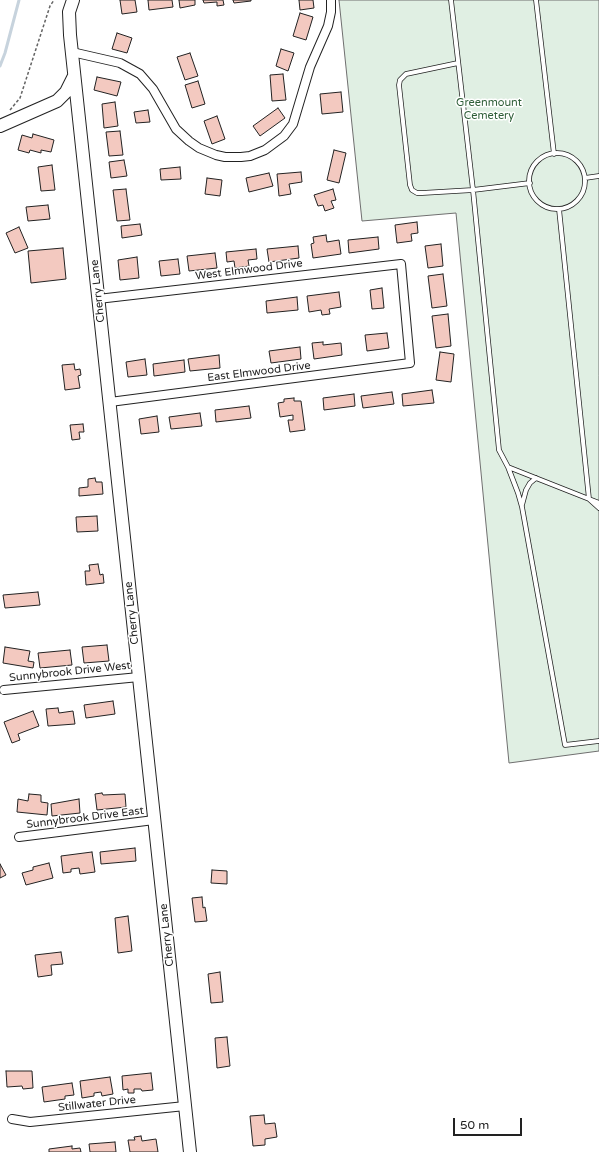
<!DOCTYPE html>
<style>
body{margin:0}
#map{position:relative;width:599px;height:1152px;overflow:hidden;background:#fff;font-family:"Varela Round",sans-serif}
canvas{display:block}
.scale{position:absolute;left:453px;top:1118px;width:69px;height:18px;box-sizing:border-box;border:2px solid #222;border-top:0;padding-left:5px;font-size:12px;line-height:14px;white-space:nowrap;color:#222;-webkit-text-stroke:3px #fff;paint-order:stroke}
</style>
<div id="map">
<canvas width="599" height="1152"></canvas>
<div class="scale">50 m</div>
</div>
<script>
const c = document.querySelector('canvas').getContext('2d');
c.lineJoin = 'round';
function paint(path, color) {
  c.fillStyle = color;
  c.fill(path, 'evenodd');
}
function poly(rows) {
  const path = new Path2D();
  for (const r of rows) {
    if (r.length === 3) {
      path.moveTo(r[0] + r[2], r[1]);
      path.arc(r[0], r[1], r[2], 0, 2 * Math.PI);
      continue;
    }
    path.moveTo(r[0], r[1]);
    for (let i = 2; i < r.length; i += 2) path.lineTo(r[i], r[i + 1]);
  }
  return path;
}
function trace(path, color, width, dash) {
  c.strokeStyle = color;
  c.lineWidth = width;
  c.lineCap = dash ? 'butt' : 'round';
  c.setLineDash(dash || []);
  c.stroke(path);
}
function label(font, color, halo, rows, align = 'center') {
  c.font = font + ' "Varela Round",sans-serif';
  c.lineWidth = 3;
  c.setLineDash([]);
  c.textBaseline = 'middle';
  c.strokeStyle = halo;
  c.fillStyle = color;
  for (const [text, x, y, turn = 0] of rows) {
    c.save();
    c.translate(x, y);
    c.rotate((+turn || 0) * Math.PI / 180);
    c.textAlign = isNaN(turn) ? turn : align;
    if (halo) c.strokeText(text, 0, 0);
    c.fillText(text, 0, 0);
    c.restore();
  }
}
const green = poly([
 [339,0,599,0,599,751,509,763,456,213,362,221,339,0]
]);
const stream = poly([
 [0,66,5,53,19,0]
]);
const building = poly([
 [120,0,135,0,137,12,122,14,120,0],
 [148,0,172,0,173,7,149,10,148,0],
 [179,0,195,0,195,5,180,8,179,0],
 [203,0,223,0,224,5,217,6,217,2,204,3,203,0],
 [233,0,251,0,251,1,234,3,233,0],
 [299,0,313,0,314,8,300,10,299,0],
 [300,13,313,17,306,40,293,36,300,13],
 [117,33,132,38,127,53,112,49,117,33],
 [281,49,294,53,288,71,276,66,281,49],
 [190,53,198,76,185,80,177,57,190,53],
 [283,74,286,100,272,101,270,75,283,74],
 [97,77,121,82,117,96,94,90,97,77],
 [198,81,205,104,192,108,185,85,198,81],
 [341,92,343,112,322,114,320,94,341,92],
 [115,102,118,126,104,128,102,104,115,102],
 [278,108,285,118,260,136,253,126,278,108],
 [148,110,150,122,136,123,134,112,148,110],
 [217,116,225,139,212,144,204,121,217,116],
 [120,131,123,155,109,156,106,132,120,131],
 [33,134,54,140,51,152,41,150,41,153,30,150,29,153,18,150,22,135,32,138,33,134],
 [334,150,346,153,339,183,327,180,334,150],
 [124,160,127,176,111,178,109,162,124,160],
 [52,165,55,190,41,191,38,167,52,165],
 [180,167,181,179,161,180,160,169,180,167],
 [301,172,302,182,289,184,291,194,279,196,277,174,301,172],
 [269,173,273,186,249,192,246,178,269,173],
 [207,178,222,180,220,196,205,194,207,178],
 [126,189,130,220,117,221,113,190,126,189],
 [333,189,336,200,331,201,334,208,325,211,323,205,318,206,314,195,333,189],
 [48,205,50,219,28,221,26,207,48,205],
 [417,222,418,233,411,234,412,241,397,243,395,225,417,222],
 [140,224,142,235,122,238,121,226,140,224],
 [19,227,28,248,15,253,6,233,19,227],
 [326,235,327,242,339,240,341,254,313,258,311,244,314,243,313,237,326,235],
 [378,237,379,249,349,253,348,240,378,237],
 [441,244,443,266,428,268,425,246,441,244],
 [298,246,299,258,269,262,267,249,298,246],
 [63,248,66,279,31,283,28,251,63,248],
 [256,249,257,259,248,260,249,266,235,268,234,261,227,262,226,252,256,249],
 [215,253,217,268,189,271,187,256,215,253],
 [137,257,139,278,120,280,118,260,137,257],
 [178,259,180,274,161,276,159,261,178,259],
 [443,274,447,306,432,308,428,276,443,274],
 [382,288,384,308,372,309,370,290,382,288],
 [339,292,341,307,329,309,330,314,322,315,321,310,309,312,307,296,339,292],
 [297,297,298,310,267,313,266,301,297,297],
 [448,314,451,346,436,348,432,316,448,314],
 [387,333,389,348,367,351,365,335,387,333],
 [323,342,323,345,341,343,342,355,314,359,312,343,323,342],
 [300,347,301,359,271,363,269,351,300,347],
 [440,352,454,354,451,382,436,380,440,352],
 [219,355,220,368,190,371,188,359,219,355],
 [145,359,147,375,128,377,126,362,145,359],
 [184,360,185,372,154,376,153,364,184,360],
 [74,364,75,370,80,369,81,375,78,376,80,388,65,390,62,365,74,364],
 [432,390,434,403,403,406,402,394,432,390],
 [392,392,394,404,363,408,361,396,392,392],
 [354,394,355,406,324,410,323,398,354,394],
 [294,398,294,401,301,401,305,430,290,432,288,420,293,420,293,415,280,417,278,403,284,402,284,399,294,398],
 [249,406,251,418,216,422,215,410,249,406],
 [200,413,202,426,171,429,169,417,200,413],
 [157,416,159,432,141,434,139,419,157,416],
 [83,424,84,432,79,432,80,439,72,440,70,425,83,424],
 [95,478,96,482,102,482,103,494,79,496,79,488,88,487,88,479,95,478],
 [97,516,98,531,77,532,76,517,97,516],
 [98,564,100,575,103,574,104,583,86,585,85,571,90,571,89,565,98,564],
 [38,592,40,605,5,608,3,595,38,592],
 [107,645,109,661,84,663,82,647,107,645],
 [5,647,30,651,28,661,34,662,33,668,3,663,5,647],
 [70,650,72,665,40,668,38,653,70,650],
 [113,701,115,714,86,718,84,705,113,701],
 [58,708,59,713,73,711,75,724,48,726,46,709,58,708],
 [33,711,39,726,18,734,20,740,12,743,4,722,33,711],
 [102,793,103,795,125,794,126,807,97,810,95,794,102,793],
 [29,794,41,795,41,802,48,803,47,815,17,812,18,799,28,801,29,794],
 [79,799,80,813,52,816,51,804,79,799],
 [135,848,136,861,101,864,100,852,135,848],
 [92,852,95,872,80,874,79,868,71,869,71,872,63,873,61,856,92,852],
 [49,863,53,878,26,885,22,873,33,870,33,867,49,863],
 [0,864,6,875,0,878,0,864],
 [212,870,227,871,227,884,211,883,212,870],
 [202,897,203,908,205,907,207,921,195,922,192,898,202,897],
 [128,916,132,951,118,953,115,918,128,916],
 [61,952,63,964,51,965,52,975,38,977,35,955,61,952],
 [220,972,223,1002,211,1003,208,974,220,972],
 [227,1037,230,1066,217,1068,215,1038,227,1037],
 [6,1071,32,1071,33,1088,23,1089,22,1086,7,1087,6,1071],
 [151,1073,153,1090,142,1091,141,1089,134,1089,134,1093,128,1093,128,1089,123,1090,122,1076,151,1073],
 [110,1077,113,1094,102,1096,101,1092,94,1093,94,1096,82,1098,80,1081,110,1077],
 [72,1083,74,1095,65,1096,65,1099,44,1102,42,1087,72,1083],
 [264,1115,265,1124,275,1123,277,1137,265,1139,265,1145,253,1146,250,1116,264,1115],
 [141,1136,142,1141,156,1139,158,1152,130,1152,128,1140,135,1140,134,1137,141,1136],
 [115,1142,116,1152,90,1152,89,1144,115,1142],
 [72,1146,72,1149,80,1148,81,1152,49,1152,49,1149,72,1146]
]);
const path = poly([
 [10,110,20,98,50,6,54,0]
]);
const lane = poly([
 [451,0,473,190,499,450,508,467,518,493,522,507,565,745,599,741],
 [536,0,554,154],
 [458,63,406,74,400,80,399,85,410,185,412,190,417,193,422,193,473,190,530,183],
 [557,181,28],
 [585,178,599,176],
 [559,209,589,499,599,503],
 [508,467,589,499,599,508],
 [522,505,526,490,530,483,536,478]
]);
const street = poly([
 [72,52,120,63,140,74,153,89,176,129,189,141,199,148,216,155,225,157,241,157,250,156,265,150,284,136,293,124,310,67,328,26,331,12,331,0],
 [98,299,401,264,410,363,110,402],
 [4,690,139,677],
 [19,837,154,820],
 [12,1119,30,1122,185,1106]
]);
const secondary = poly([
 [73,0,69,12,70,35,190,1152],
 [0,126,57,101,66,92,74,76]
]);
const parkNames = [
 ["Greenmount",489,103],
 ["Cemetery",489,116]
];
const streetNames = [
 ["West Elmwood Drive",249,270,-7],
 ["Cherry Lane",98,291,-96],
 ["East Elmwood Drive",259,372,-7],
 ["Cherry Lane",132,613,-96],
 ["Sunnybrook Drive West",70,672,-6],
 ["Sunnybrook Drive East",85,818,-7],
 ["Cherry Lane",167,935,-96],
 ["Stillwater Drive",97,1104,-6]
];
paint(green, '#e0efe3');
trace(green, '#6f6f6f', 1);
trace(stream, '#c7d3dd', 3);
paint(building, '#f3c9c0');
trace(building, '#222', 1);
trace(lane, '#222', 5.5);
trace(street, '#222', 10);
trace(secondary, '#222', 14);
trace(path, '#646464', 1.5, [3, 2]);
trace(lane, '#fff', 4);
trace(street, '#fff', 8);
trace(secondary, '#fff', 12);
label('11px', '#2f5e38', '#fff', parkNames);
label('11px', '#222', '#fff', streetNames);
</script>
